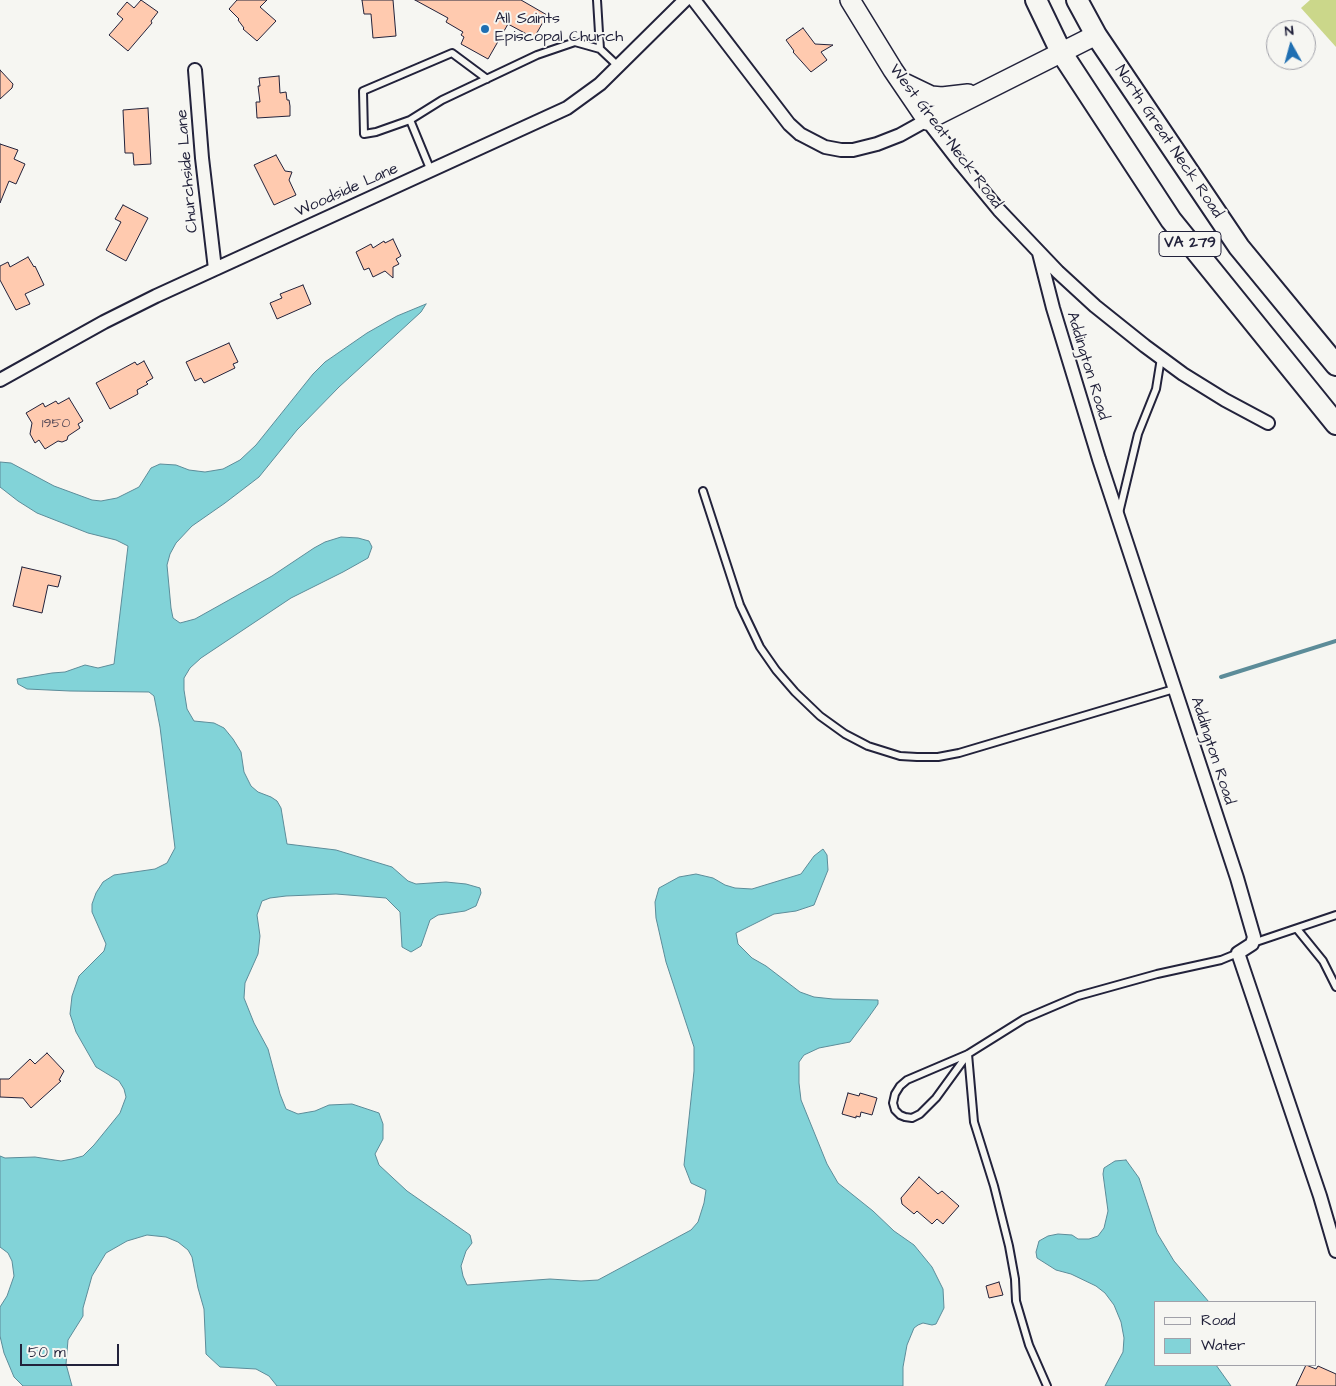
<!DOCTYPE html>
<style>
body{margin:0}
#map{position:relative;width:1336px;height:1386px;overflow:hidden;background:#f6f6f2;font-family:"Architects Daughter",sans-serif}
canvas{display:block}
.legend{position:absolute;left:1154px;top:1301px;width:162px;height:65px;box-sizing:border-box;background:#f6f6f2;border:1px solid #a1a1a9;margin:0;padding:6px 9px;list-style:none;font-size:15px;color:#22223b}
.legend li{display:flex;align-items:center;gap:10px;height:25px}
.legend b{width:25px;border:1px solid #a1a1a9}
.north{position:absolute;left:1266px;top:20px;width:50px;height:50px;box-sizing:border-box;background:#f6f6f2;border:1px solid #a1a1a9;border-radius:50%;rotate:353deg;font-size:14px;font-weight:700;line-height:20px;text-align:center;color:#22223b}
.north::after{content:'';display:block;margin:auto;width:18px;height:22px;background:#1f6fb2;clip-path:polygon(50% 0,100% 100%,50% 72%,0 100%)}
.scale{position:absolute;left:20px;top:1344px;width:99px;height:22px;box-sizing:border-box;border:2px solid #22223b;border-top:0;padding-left:6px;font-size:15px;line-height:18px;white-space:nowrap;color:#22223b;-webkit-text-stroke:4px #f6f6f2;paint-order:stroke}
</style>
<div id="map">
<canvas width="1336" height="1386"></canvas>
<ul class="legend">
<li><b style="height:6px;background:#f6f6f2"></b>Road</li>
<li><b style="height:14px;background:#82d3d8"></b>Water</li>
</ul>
<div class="north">N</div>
<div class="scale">50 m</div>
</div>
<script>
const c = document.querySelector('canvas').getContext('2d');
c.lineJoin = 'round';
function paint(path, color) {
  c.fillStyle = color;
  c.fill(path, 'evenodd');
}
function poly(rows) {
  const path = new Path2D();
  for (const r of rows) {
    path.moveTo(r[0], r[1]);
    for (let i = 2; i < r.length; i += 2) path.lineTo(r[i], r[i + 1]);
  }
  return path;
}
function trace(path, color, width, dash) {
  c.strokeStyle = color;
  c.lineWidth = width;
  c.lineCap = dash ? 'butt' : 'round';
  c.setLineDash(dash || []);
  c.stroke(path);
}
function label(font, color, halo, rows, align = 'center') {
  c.font = font + ' "Architects Daughter",sans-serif';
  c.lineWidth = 4;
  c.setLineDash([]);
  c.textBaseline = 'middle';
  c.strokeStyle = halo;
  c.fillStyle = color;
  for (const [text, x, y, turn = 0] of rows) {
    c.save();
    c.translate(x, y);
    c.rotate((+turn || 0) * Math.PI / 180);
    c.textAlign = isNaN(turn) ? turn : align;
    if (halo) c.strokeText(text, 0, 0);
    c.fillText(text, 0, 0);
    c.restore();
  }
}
const green = poly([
 [1310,0,1336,0,1336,47,1301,8]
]);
const water = poly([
 [426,304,421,312,339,387,297,430,259,477,225,503,192,526,176,543,170,554,167,565,171,608,173,618,180,623,195,619,272,576,314,548,325,542,341,537,358,538,369,541,372,547,368,558,343,572,291,598,201,658,190,668,184,678,184,690,187,709,194,721,214,723,224,728,233,739,241,752,244,772,251,786,258,792,271,797,277,801,281,808,287,844,336,850,392,867,408,881,416,884,446,882,466,884,480,888,481,893,476,906,465,911,438,915,430,920,421,946,411,952,402,947,400,912,386,898,336,894,286,896,270,898,262,901,257,915,260,936,258,954,245,983,244,998,254,1023,268,1049,280,1094,286,1109,298,1114,315,1111,329,1105,352,1104,379,1113,383,1124,383,1139,375,1154,379,1165,407,1191,470,1235,472,1243,466,1251,461,1266,463,1276,467,1285,550,1279,581,1281,598,1280,691,1230,698,1222,704,1203,706,1190,691,1183,684,1165,694,1071,694,1047,666,962,656,918,655,902,659,888,679,877,696,874,713,878,725,885,735,888,752,889,801,874,814,856,823,849,827,855,828,870,814,905,796,911,774,914,736,933,738,944,752,958,766,966,800,992,814,997,833,999,878,1000,878,1004,868,1018,850,1042,819,1048,804,1055,799,1062,799,1083,801,1100,827,1164,838,1183,873,1211,894,1231,914,1245,932,1267,943,1289,944,1308,936,1324,932,1325,923,1323,918,1325,914,1328,907,1345,903,1367,903,1386,277,1386,269,1376,256,1369,220,1367,206,1354,204,1309,198,1288,192,1257,188,1250,178,1242,166,1237,147,1235,127,1241,106,1253,92,1276,83,1308,83,1316,68,1340,66,1364,72,1386,23,1386,14,1377,4,1353,0,1336,0,1307,7,1296,14,1276,12,1261,8,1253,0,1247,0,1156,5,1158,35,1157,61,1161,72,1159,83,1156,94,1145,120,1113,126,1097,124,1089,119,1081,96,1067,76,1032,70,1014,72,996,79,976,104,951,106,944,92,912,92,904,96,893,103,882,114,875,155,869,167,863,175,848,160,727,154,696,149,692,70,691,27,689,18,684,17,679,52,673,65,672,85,665,98,668,114,664,128,546,116,540,88,533,37,513,18,501,0,487,0,462,11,463,54,486,92,500,101,501,117,498,139,487,151,468,160,464,176,465,189,470,205,472,223,469,240,460,256,445,313,374,325,362,367,333,397,316,426,304],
 [1126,1160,1139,1178,1157,1233,1174,1261,1209,1302,1155,1302,1155,1365,1216,1365,1231,1386,1105,1386,1123,1352,1124,1338,1121,1322,1114,1305,1105,1293,1096,1286,1071,1274,1056,1270,1037,1258,1036,1252,1039,1241,1048,1236,1058,1234,1072,1235,1078,1239,1089,1239,1098,1236,1104,1228,1108,1211,1103,1174,1104,1168,1115,1161,1126,1160]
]);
const stream = poly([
 [1221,677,1336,641]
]);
const building = poly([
 [141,0,158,12,151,21,152,23,128,51,109,35,123,19,117,14,127,2,134,8,141,0],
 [237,0,267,0,260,7,276,21,257,41,243,29,244,28,238,20,239,19,229,9,237,0],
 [362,0,393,0,396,36,373,38,371,14,364,14,362,0],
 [415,0,521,0,547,15,534,38,508,24,488,59,461,44,464,37,461,35,463,32,446,22,448,18,415,0],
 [803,28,815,44,833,45,821,52,827,60,811,72,793,52,794,51,786,40,803,28],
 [0,70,13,84,12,88,0,99,0,70],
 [279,76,280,93,286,92,287,100,289,100,290,106,290,116,257,118,256,102,260,102,258,86,260,86,259,78,279,76],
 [148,108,151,164,134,165,133,153,125,153,123,110,148,108],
 [0,144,18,150,14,159,25,164,16,184,9,181,0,203,0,144],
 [276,155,285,171,292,172,289,180,296,195,274,205,254,165,276,155],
 [123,205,148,218,126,261,106,250,121,222,115,219,123,205],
 [393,239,401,256,396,259,399,264,393,267,393,278,385,271,373,277,369,268,364,270,356,252,371,244,373,248,384,241,385,243,393,239],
 [28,257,34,267,35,266,44,285,25,294,30,304,16,310,0,280,0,266,8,262,10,267,28,257],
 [303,285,311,304,277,319,270,303,282,298,280,294,303,285],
 [229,343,238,362,233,364,235,368,204,383,201,378,195,381,186,362,229,343],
 [144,361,153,378,146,382,148,384,137,390,138,394,110,409,96,383,135,362,137,365,144,361],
 [69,398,83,421,78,424,80,428,68,436,67,440,62,442,58,441,45,449,39,440,35,443,30,434,32,423,26,413,43,403,45,407,56,401,58,404,69,398],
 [22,567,61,576,58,587,48,585,42,613,13,606,22,567],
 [47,1053,64,1071,59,1080,61,1081,31,1108,23,1098,0,1097,0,1079,9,1079,30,1059,35,1064,47,1053],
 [848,1093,859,1096,860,1093,877,1098,872,1115,861,1112,860,1117,856,1116,856,1118,842,1114,848,1093],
 [919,1177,938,1194,942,1191,959,1206,943,1224,937,1219,932,1224,917,1211,914,1214,902,1204,901,1198,919,1177],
 [999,1282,1003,1295,989,1298,986,1286,999,1282],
 [1306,1365,1316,1369,1318,1366,1336,1374,1336,1386,1296,1386,1306,1365]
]);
const lane = poly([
 [597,0,600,49],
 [410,120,376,132,364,134,363,91,452,53,487,79],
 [431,171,410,120,442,100,537,55,575,42,600,49,618,66],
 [703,491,740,605,760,647,776,670,795,692,820,716,845,734,868,746,900,756,917,757,938,757,959,753,1174,689],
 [1119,513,1138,434,1156,389,1161,358],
 [1297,929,1323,961,1336,987],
 [1253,943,1336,915],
 [968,1054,936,1098,920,1114,912,1118,905,1117,900,1115,895,1110,893,1103,895,1094,900,1086,907,1080,968,1054],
 [1047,1386,1029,1345,1016,1301,1015,1279,1009,1246,994,1186,974,1122,968,1054,1024,1019,1078,996,1157,974,1221,960,1238,953]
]);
const street = poly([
 [694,0,789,124,800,134,825,147,841,150,853,150,877,144,900,135,927,120,961,164,999,210,1058,272,1095,306,1145,346,1183,374,1225,400,1268,423],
 [195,70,202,158,215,269],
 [1039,253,1053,308,1099,459,1237,878,1254,937,1252,944,1238,953,1320,1196,1336,1251],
 [0,380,104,322,156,296,567,108,600,84,685,0]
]);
const secondary = poly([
 [850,0,893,70,927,120,1096,35],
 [904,83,931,96,942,97,968,94]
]);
const primary = poly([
 [1036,0,1061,52,1171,220,1336,424],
 [1077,0,1096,35,1239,247,1336,365]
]);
const markers = [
 [485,29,5,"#1f6fb2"]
];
const numberNames = [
 ["1950",56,424]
];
const shields = [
 [1190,244,62]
];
const shieldNames = [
 ["VA 279",1190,244]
];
const poiNames = [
 ["All Saints",495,20],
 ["Episcopal Church",495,38]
];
const streetNames = [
 ["West Great Neck Road",945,137,53],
 ["North Great Neck Road",1168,142,56],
 ["Churchside Lane",188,171,-95],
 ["Woodside Lane",347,191,-24],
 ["Addington Road",1087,366,73],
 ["Addington Road",1212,751,72]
];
paint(green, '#cbd78a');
paint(water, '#82d3d8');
trace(water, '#5c8c99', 1);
trace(stream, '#5c8c99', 4);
paint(building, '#ffcaaf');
trace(building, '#22223b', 1);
trace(lane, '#22223b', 10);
trace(street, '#22223b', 16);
trace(secondary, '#22223b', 22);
trace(primary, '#22223b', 24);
trace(lane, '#f6f6f2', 6);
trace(street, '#f6f6f2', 12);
trace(secondary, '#f6f6f2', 19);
trace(primary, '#f6f6f2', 20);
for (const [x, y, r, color] of markers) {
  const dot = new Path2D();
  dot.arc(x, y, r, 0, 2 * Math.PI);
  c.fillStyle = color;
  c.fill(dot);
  trace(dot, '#f6f6f2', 2);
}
label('14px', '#594c58', null, numberNames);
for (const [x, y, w] of shields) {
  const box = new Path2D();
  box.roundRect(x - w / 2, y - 12.5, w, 25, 4);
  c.fillStyle = '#f6f6f2';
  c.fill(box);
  trace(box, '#22223b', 1);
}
label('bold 15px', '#22223b', null, shieldNames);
label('16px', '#22223b', '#f6f6f2', poiNames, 'left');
label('16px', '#22223b', '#f6f6f2', streetNames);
</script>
